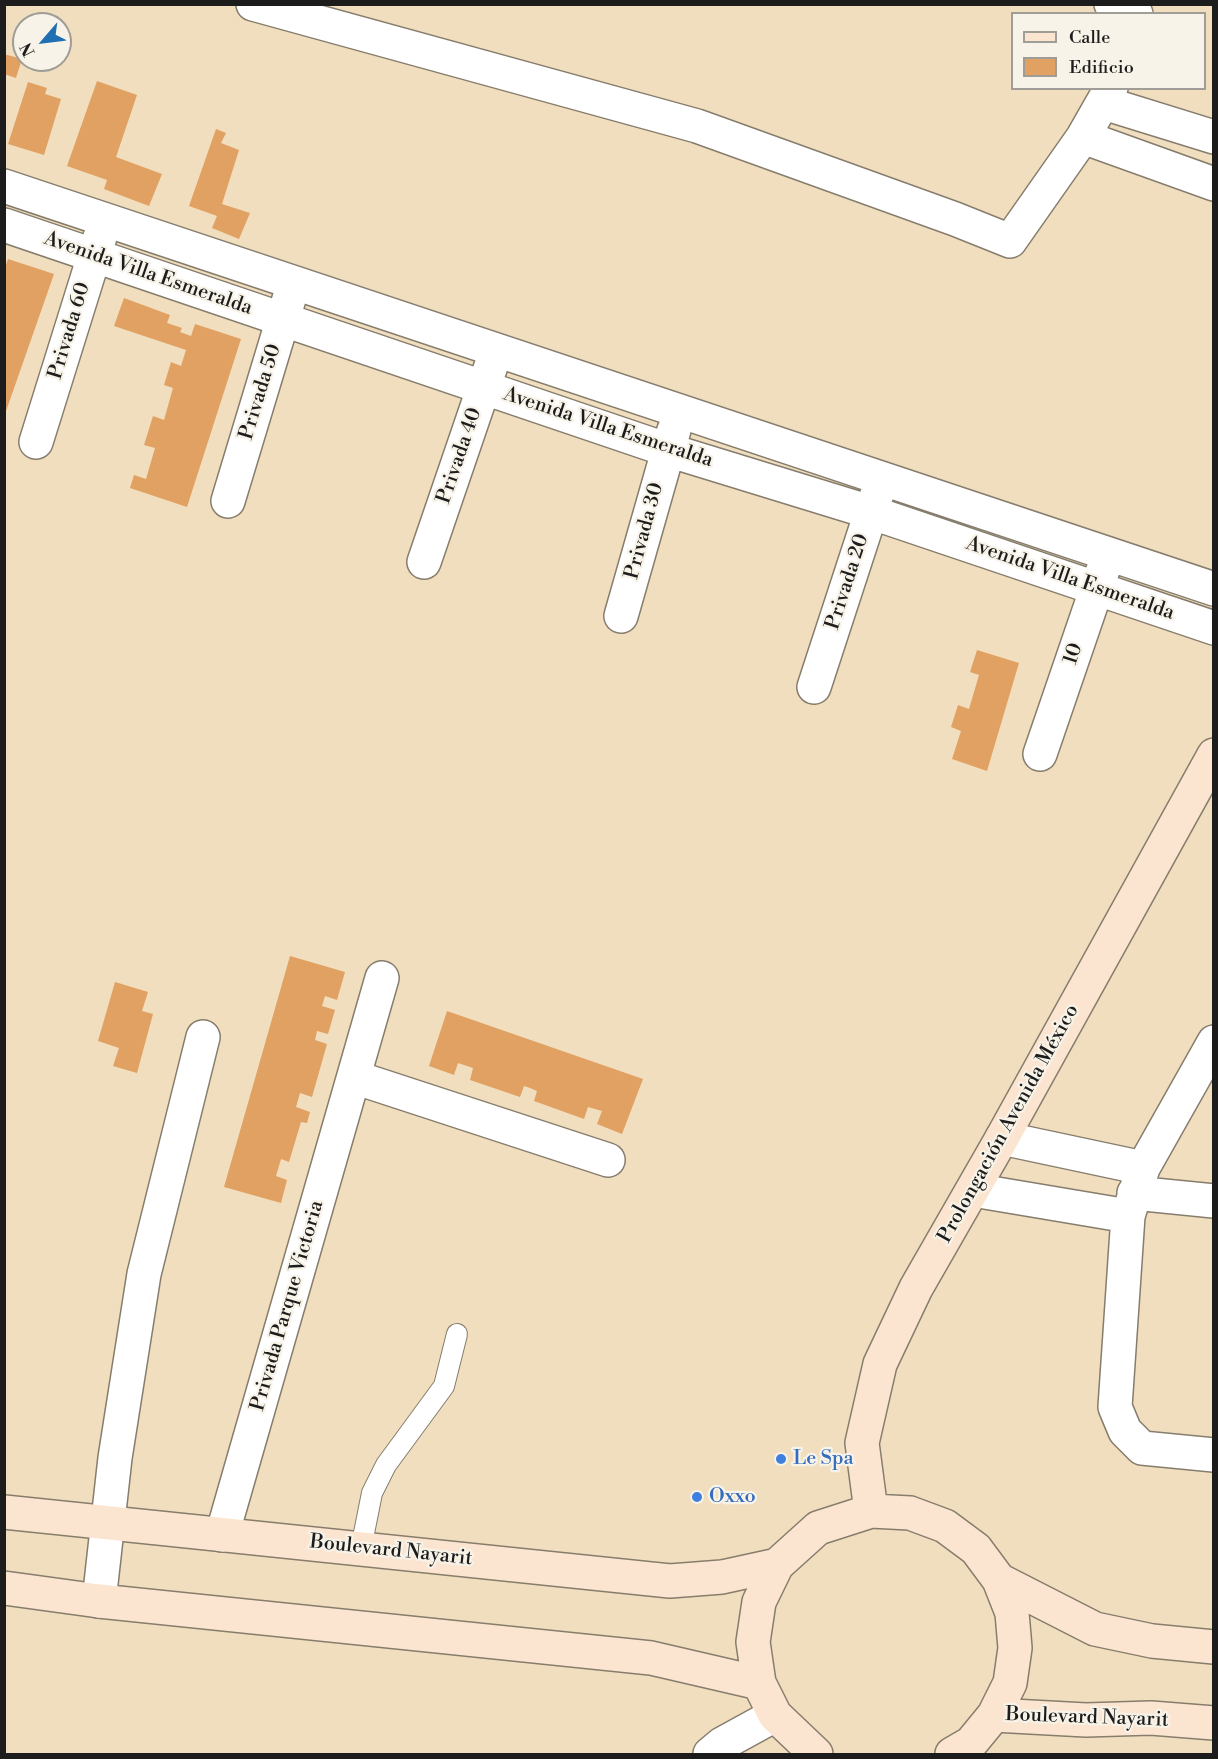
<!DOCTYPE html>
<meta charset="utf-8">
<style>
body{margin:0}
#map{position:relative;width:1218px;height:1759px;overflow:hidden;background:#f1debe;font-family:"Libre Bodoni",serif}
canvas{display:block}
.frame{position:absolute;inset:0;border:6px solid #1c1c1c;pointer-events:none}
.legend{position:absolute;left:1011px;top:12px;width:195px;height:78px;box-sizing:border-box;background:#f7f3e8;border:2px solid #9f9d96;margin:0;padding:8px 10px;list-style:none;font-size:18px;color:#1c1c1c}
.legend li{display:flex;align-items:center;gap:12px;height:30px}
.legend b{width:30px;border:2px solid #9f9d96}
.north{position:absolute;left:12px;top:12px;width:60px;height:60px;box-sizing:border-box;background:#f7f3e8;border:2px solid #9f9d96;border-radius:50%;rotate:242deg;font-size:16px;font-weight:700;line-height:24px;text-align:center;color:#1c1c1c}
.north::after{content:'';display:block;margin:auto;width:21px;height:27px;background:#1f6fb2;clip-path:polygon(50% 0,100% 100%,50% 72%,0 100%)}
</style>
<div id="map">
<canvas width="1218" height="1759"></canvas>
<div class="frame"></div>
<ul class="legend">
<li><b style="height:8px;background:#fce5d0"></b>Calle</li>
<li><b style="height:16px;background:#e0a162"></b>Edificio</li>
</ul>
<div class="north">N</div>
</div>
<script>
const c = document.querySelector('canvas').getContext('2d');
c.lineJoin = 'round';
function paint(path, color) {
  c.fillStyle = color;
  c.fill(path, 'evenodd');
}
function poly(rows) {
  const path = new Path2D();
  for (const r of rows) {
    path.moveTo(r[0], r[1]);
    for (let i = 2; i < r.length; i += 2) path.lineTo(r[i], r[i + 1]);
  }
  return path;
}
function trace(path, color, width, dash) {
  c.strokeStyle = color;
  c.lineWidth = width;
  c.lineCap = dash ? 'butt' : 'round';
  c.setLineDash(dash || []);
  c.stroke(path);
}
function label(font, color, halo, rows, align = 'center') {
  c.font = font + ' "Libre Bodoni",serif';
  c.lineWidth = 4.5;
  c.setLineDash([]);
  c.textBaseline = 'middle';
  c.strokeStyle = halo;
  c.fillStyle = color;
  for (const [text, x, y, turn = 0] of rows) {
    c.save();
    c.translate(x, y);
    c.rotate((+turn || 0) * Math.PI / 180);
    c.textAlign = isNaN(turn) ? turn : align;
    if (halo) c.strokeText(text, 0, 0);
    c.fillText(text, 0, 0);
    c.restore();
  }
}
const building = poly([
 [4,54,22,59,16,78,4,74],
 [97,81,137,95,116,157,162,174,149,206,104,189,107,180,67,166],
 [28,82,47,88,45,94,61,99,44,155,8,144],
 [216,129,226,133,221,143,239,150,222,204,250,213,239,239,212,228,217,216,189,206],
 [8,259,54,274,5,414,4,270],
 [124,298,170,315,167,323,182,328,180,332,191,336,195,324,241,339,187,507,130,488,134,475,146,479,155,448,144,445,153,416,164,420,173,388,164,385,171,362,181,366,186,350,114,326],
 [977,650,1019,663,987,771,952,759,961,731,951,727,958,705,969,709,979,675,970,672],
 [290,956,345,972,337,1000,325,996,322,1006,335,1010,328,1034,317,1031,315,1040,327,1044,312,1097,300,1093,296,1107,310,1112,307,1123,301,1122,289,1162,281,1159,276,1176,287,1180,281,1203,224,1187],
 [115,982,148,992,142,1011,153,1014,137,1073,113,1066,119,1048,98,1041],
 [447,1011,643,1079,622,1134,597,1124,602,1111,588,1107,584,1119,534,1101,537,1091,530,1088,524,1086,520,1097,470,1080,473,1068,458,1063,454,1075,429,1066]
]);
const lane = poly([
 [361,1548,372,1493,386,1465,444,1386,457,1334]
]);
const street = poly([
 [253,4,697,126,955,219,1010,241,1083,137,1111,88],
 [1111,4,1136,14],
 [1104,103,1214,137],
 [1083,137,1214,184],
 [4,186,1214,589],
 [4,225,668,450,870,512,1214,628],
 [36,442,100,237],
 [228,501,289,299],
 [424,562,491,366],
 [621,616,674,430],
 [814,687,878,491],
 [1040,754,1104,567],
 [1214,1042,1143,1168,1128,1216,1115,1407,1125,1431,1142,1448,1214,1455],
 [354,1077,608,1160],
 [1002,1138,1143,1168],
 [973,1190,1128,1216],
 [1134,1193,1214,1201],
 [222,1535,382,978],
 [99,1601,115,1458,144,1274,203,1037],
 [710,1754,722,1744,775,1715]
]);
const secondary = poly([
 [871,1511,862,1443,880,1364,916,1288,1002,1138,1214,755],
 [4,1512,670,1581,722,1577,777,1565],
 [4,1588,99,1601,651,1658,759,1683],
 [994,1715,1086,1720,1151,1718,1214,1723],
 [816,1754,775,1715,759,1683,753,1642,759,1602,777,1565,818,1528,871,1511,910,1513,945,1526,976,1549,999,1580,1095,1629,1152,1641,1214,1647],
 [952,1754,971,1743,994,1715,1010,1683,1015,1648,1012,1613,999,1580]
]);
const markers = [
 [781,1459,6,"#3f7fe0"],
 [697,1497,6,"#3f7fe0"]
];
const streetNames = [
 ["Avenida Villa Esmeralda",148,274,19],
 ["Privada 60",70,331,-73],
 ["Privada 50",261,392,-73],
 ["Avenida Villa Esmeralda",608,428,18],
 ["Privada 40",460,456,-71],
 ["Privada 30",645,531,-75],
 ["Avenida Villa Esmeralda",1070,579,19],
 ["Privada 20",848,582,-72],
 ["10",1074,654,-72],
 ["Prolongación Avenida México",1009,1124,-61],
 ["Privada Parque Victoria",288,1306,-74],
 ["Boulevard Nayarit",391,1551,6],
 ["Boulevard Nayarit",1087,1718,2]
];
const shopNames = [
 ["Le Spa",793,1459],
 ["Oxxo",709,1497]
];
paint(building, '#e0a162');
trace(lane, '#867d6d', 22);
trace(street, '#867d6d', 36);
trace(secondary, '#867d6d', 36);
trace(lane, '#fff', 20);
trace(street, '#fff', 33);
trace(secondary, '#fce5d0', 33);
for (const [x, y, r, color] of markers) {
  const dot = new Path2D();
  dot.arc(x, y, r, 0, 2 * Math.PI);
  c.fillStyle = color;
  c.fill(dot);
  trace(dot, '#f7f3e8', 2);
}
label('20px', '#1c1c1c', '#f7f3e8', streetNames);
label('20px', '#366cbe', '#f7f3e8', shopNames, 'left');
</script>
